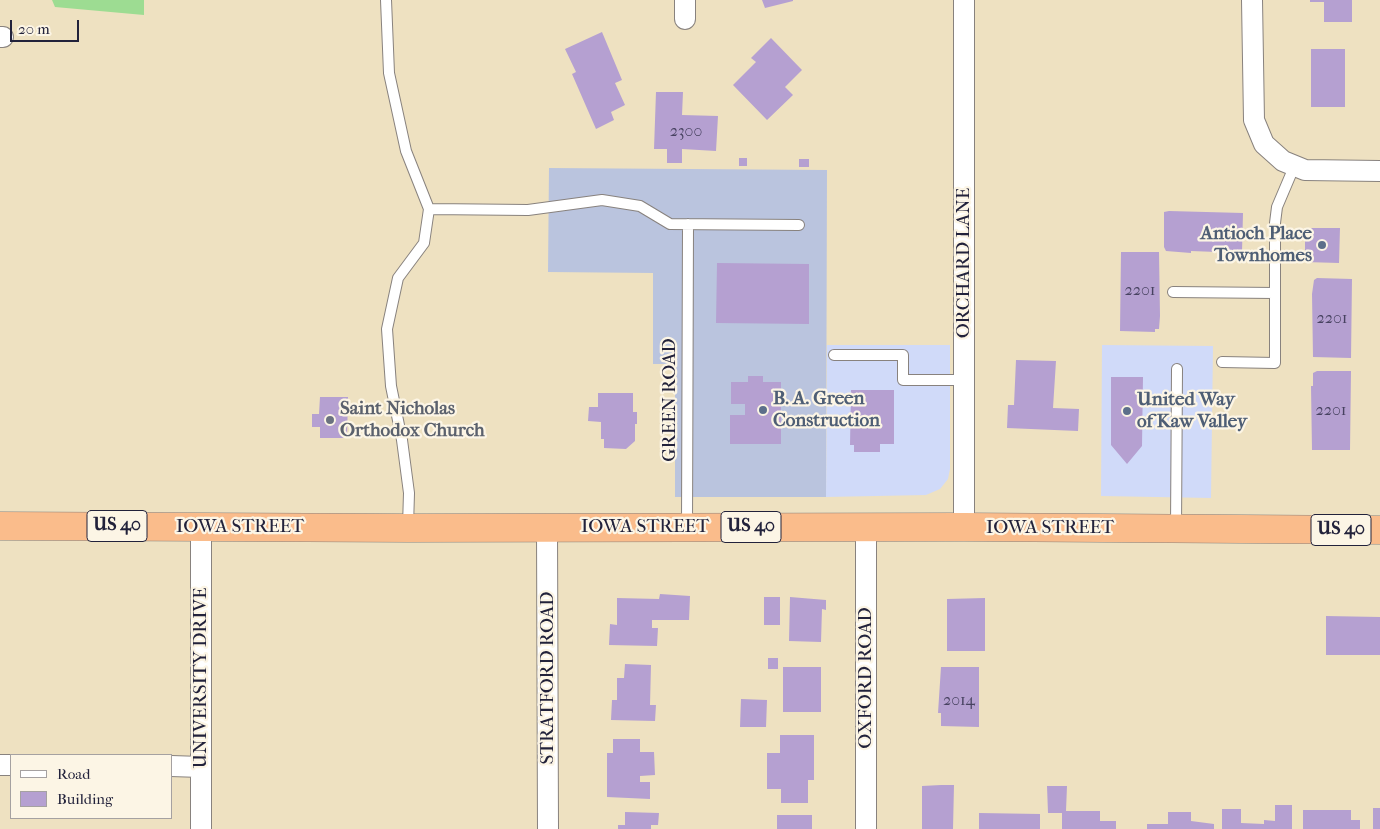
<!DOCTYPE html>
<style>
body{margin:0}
#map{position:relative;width:1380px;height:829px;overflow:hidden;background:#eee1c1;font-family:"IM FELL French Canon",serif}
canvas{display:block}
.legend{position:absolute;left:10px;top:754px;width:162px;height:65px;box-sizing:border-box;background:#fcf5e5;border:1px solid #a5a1a1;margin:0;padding:6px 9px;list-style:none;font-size:15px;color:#22223b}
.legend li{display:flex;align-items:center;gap:10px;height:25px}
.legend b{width:25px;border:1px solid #a5a1a1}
.scale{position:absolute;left:10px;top:20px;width:69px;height:22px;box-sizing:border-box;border:2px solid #22223b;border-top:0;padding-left:6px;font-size:15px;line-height:18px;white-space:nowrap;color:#22223b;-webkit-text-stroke:4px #fcf5e5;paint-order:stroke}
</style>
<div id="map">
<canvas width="1380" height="829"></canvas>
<ul class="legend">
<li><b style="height:6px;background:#fff"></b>Road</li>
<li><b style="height:14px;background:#b5a0d1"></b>Building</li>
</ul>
<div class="scale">20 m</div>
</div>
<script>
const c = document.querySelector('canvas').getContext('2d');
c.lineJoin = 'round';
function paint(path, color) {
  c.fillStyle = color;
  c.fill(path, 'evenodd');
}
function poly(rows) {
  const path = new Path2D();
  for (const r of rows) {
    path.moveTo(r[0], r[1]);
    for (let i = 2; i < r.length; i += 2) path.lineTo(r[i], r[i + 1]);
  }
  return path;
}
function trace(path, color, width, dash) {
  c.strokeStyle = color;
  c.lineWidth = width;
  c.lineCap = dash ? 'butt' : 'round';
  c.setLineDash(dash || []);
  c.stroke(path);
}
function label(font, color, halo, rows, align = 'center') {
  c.font = font + ' "IM FELL French Canon",serif';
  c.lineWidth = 4.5;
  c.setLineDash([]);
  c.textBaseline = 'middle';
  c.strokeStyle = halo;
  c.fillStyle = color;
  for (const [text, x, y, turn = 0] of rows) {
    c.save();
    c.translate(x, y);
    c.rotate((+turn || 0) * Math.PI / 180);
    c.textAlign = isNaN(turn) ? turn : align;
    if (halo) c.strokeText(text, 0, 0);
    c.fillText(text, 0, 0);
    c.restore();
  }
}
const built = poly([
 [827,345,950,345,950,469,948,479,940,489,926,495,826,497],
 [1102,345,1213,346,1211,498,1101,496]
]);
const industrial = poly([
 [549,168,827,170,826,497,675,497,675,364,653,364,653,273,548,272]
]);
const green = poly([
 [52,0,144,0,144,15,55,7]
]);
const building = poly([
 [762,0,793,0,793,1,765,8],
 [1310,0,1352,0,1352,22,1324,22,1324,2,1310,2],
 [602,32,622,80,615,83,625,105,611,112,614,120,596,129,572,74,576,72,565,49],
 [771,38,802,70,785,87,793,95,767,120,733,85,756,62,751,58],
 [1311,49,1345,49,1345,107,1311,107],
 [656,92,683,92,682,115,718,116,716,151,682,149,682,163,667,163,667,149,654,149],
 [739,158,747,158,747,166,739,166],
 [799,159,809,159,809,167,799,167],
 [1169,211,1243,213,1242,252,1217,254,1217,252,1191,251,1191,253,1166,251,1164,247,1164,212],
 [1305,228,1340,228,1339,263,1305,262],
 [1121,252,1159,252,1160,316,1159,329,1155,329,1155,332,1120,331],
 [717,263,809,264,809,324,716,323],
 [1317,278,1352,279,1351,358,1313,357,1312,294,1314,280],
 [1016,360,1056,361,1053,408,1079,409,1078,431,1007,428,1008,405,1014,405],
 [1317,371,1351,371,1350,450,1312,450,1311,386,1313,386,1313,373],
 [748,376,763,376,763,382,781,382,781,444,730,444,730,415,745,415,745,404,731,404,731,382,748,382],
 [1111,377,1143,377,1142,446,1127,464,1111,445],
 [851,390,894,390,894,444,880,444,880,452,854,452,854,445,850,445],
 [598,393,633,393,633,412,637,412,637,424,635,424,635,441,626,449,604,448,604,439,601,439,601,422,588,421,589,407,598,407],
 [320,397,348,397,347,438,320,438,320,427,312,427,312,414,319,414],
 [660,594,690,596,689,620,652,620,652,628,658,628,657,646,609,645,610,624,617,625,617,598,659,599],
 [764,597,780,597,780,625,764,625],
 [790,597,826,600,826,610,822,609,821,642,789,641],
 [985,598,985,651,947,651,947,599],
 [1326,616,1380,617,1380,655,1326,655],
 [768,658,778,658,778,669,768,669],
 [625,664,651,665,650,705,656,705,655,721,611,720,612,700,617,700,617,678,624,678],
 [783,667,821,667,821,712,783,712],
 [941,667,979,667,979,727,941,726,941,713,938,713],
 [741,699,767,700,766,727,740,727],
 [780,735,814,735,814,780,808,780,808,803,781,803,781,789,767,789,767,753,780,753],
 [613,739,640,739,640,752,654,752,655,775,640,776,640,782,650,782,650,799,607,797,607,753,613,753],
 [941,785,954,785,953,829,922,829,922,786],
 [1047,786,1067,786,1066,811,1100,811,1100,821,1116,821,1116,829,1062,829,1062,813,1048,813],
 [1275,805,1292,805,1292,829,1222,829,1222,809,1241,809,1241,823,1264,824,1264,820,1275,821],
 [1373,808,1380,808,1380,829,1373,829],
 [1303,810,1351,810,1351,820,1360,820,1360,829,1303,829],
 [625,812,659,813,658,825,651,825,651,829,618,829,618,825,625,825],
 [1168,812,1191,812,1191,821,1214,824,1214,829,1147,829,1147,824,1168,824],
 [979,813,1040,814,1040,829,979,829],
 [777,815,812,815,812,829,777,829]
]);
const service = poly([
 [386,0,389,73,406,151,429,209,424,243,398,278,387,329,391,386,402,440,409,493,408,526],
 [429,209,528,210,602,200,640,206,670,224,799,225],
 [1173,292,1275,293],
 [834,355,903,355,903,380,964,380],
 [1222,362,1275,363,1275,223,1277,207,1294,167],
 [687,526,688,224],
 [1176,528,1177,369]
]);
const minor = poly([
 [685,0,685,19],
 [964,0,964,527],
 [1252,0,1254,120,1264,144,1283,161,1305,170,1380,171],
 [0,37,3,37],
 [201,526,201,829],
 [866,527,866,829],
 [547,528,548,829],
 [0,765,11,765],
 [171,766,201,767]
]);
const trunk = poly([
 [0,526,408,528,964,527,1380,530]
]);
const markers = [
 [1322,245,5,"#5c6f8a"],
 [763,410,5,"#5c6f8a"],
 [1127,411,5,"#5c6f8a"],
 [330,420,5,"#6b7280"]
];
const numberNames = [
 ["2300",686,132],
 ["2201",1140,291],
 ["2201",1332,319],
 ["2201",1331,411],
 ["2014",959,701]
];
const shields = [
 [117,526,60],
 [751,527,60],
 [1341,530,60]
];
const shieldNames = [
 ["US 40",117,526],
 ["US 40",751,527],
 ["US 40",1341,530]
];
const serviceNames = [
 ["Antioch Place",1312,234,"right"],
 ["Townhomes",1312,256,"right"],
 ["B. A. Green",773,399],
 ["Construction",773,421],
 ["United Way",1137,400],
 ["of Kaw Valley",1137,422]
];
const streetNames = [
 ["ORCHARD LANE",964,263,-90],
 ["GREEN ROAD",670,400,-90],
 ["IOWA STREET",240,527],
 ["IOWA STREET",645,527],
 ["IOWA STREET",1050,528],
 ["UNIVERSITY DRIVE",201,678,-90],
 ["STRATFORD ROAD",548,678,-90],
 ["OXFORD ROAD",866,678,-90]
];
const worshipNames = [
 ["Saint Nicholas",340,409],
 ["Orthodox Church",340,431]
];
paint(built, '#d0daf9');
paint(industrial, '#bac4de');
paint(green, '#9ddc92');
paint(building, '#b5a0d1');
trace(service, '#88827e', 12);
trace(minor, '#88827e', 22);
trace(trunk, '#88827e', 29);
trace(service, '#fff', 10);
trace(minor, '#fff', 20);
trace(trunk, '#fabc8b', 28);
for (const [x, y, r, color] of markers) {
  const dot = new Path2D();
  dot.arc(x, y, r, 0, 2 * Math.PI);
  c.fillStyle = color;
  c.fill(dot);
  trace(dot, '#fcf5e5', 2);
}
label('16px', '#474260', null, numberNames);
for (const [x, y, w] of shields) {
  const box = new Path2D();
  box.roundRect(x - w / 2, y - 15.5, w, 31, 4);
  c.fillStyle = '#fcf5e5';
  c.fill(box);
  trace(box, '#22223b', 1);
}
label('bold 18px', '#22223b', null, shieldNames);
label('bold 19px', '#4e5e75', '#fcf5e5', serviceNames, 'left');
label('19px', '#22223b', '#fcf5e5', streetNames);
label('bold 19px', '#5b616d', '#fcf5e5', worshipNames, 'left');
</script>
